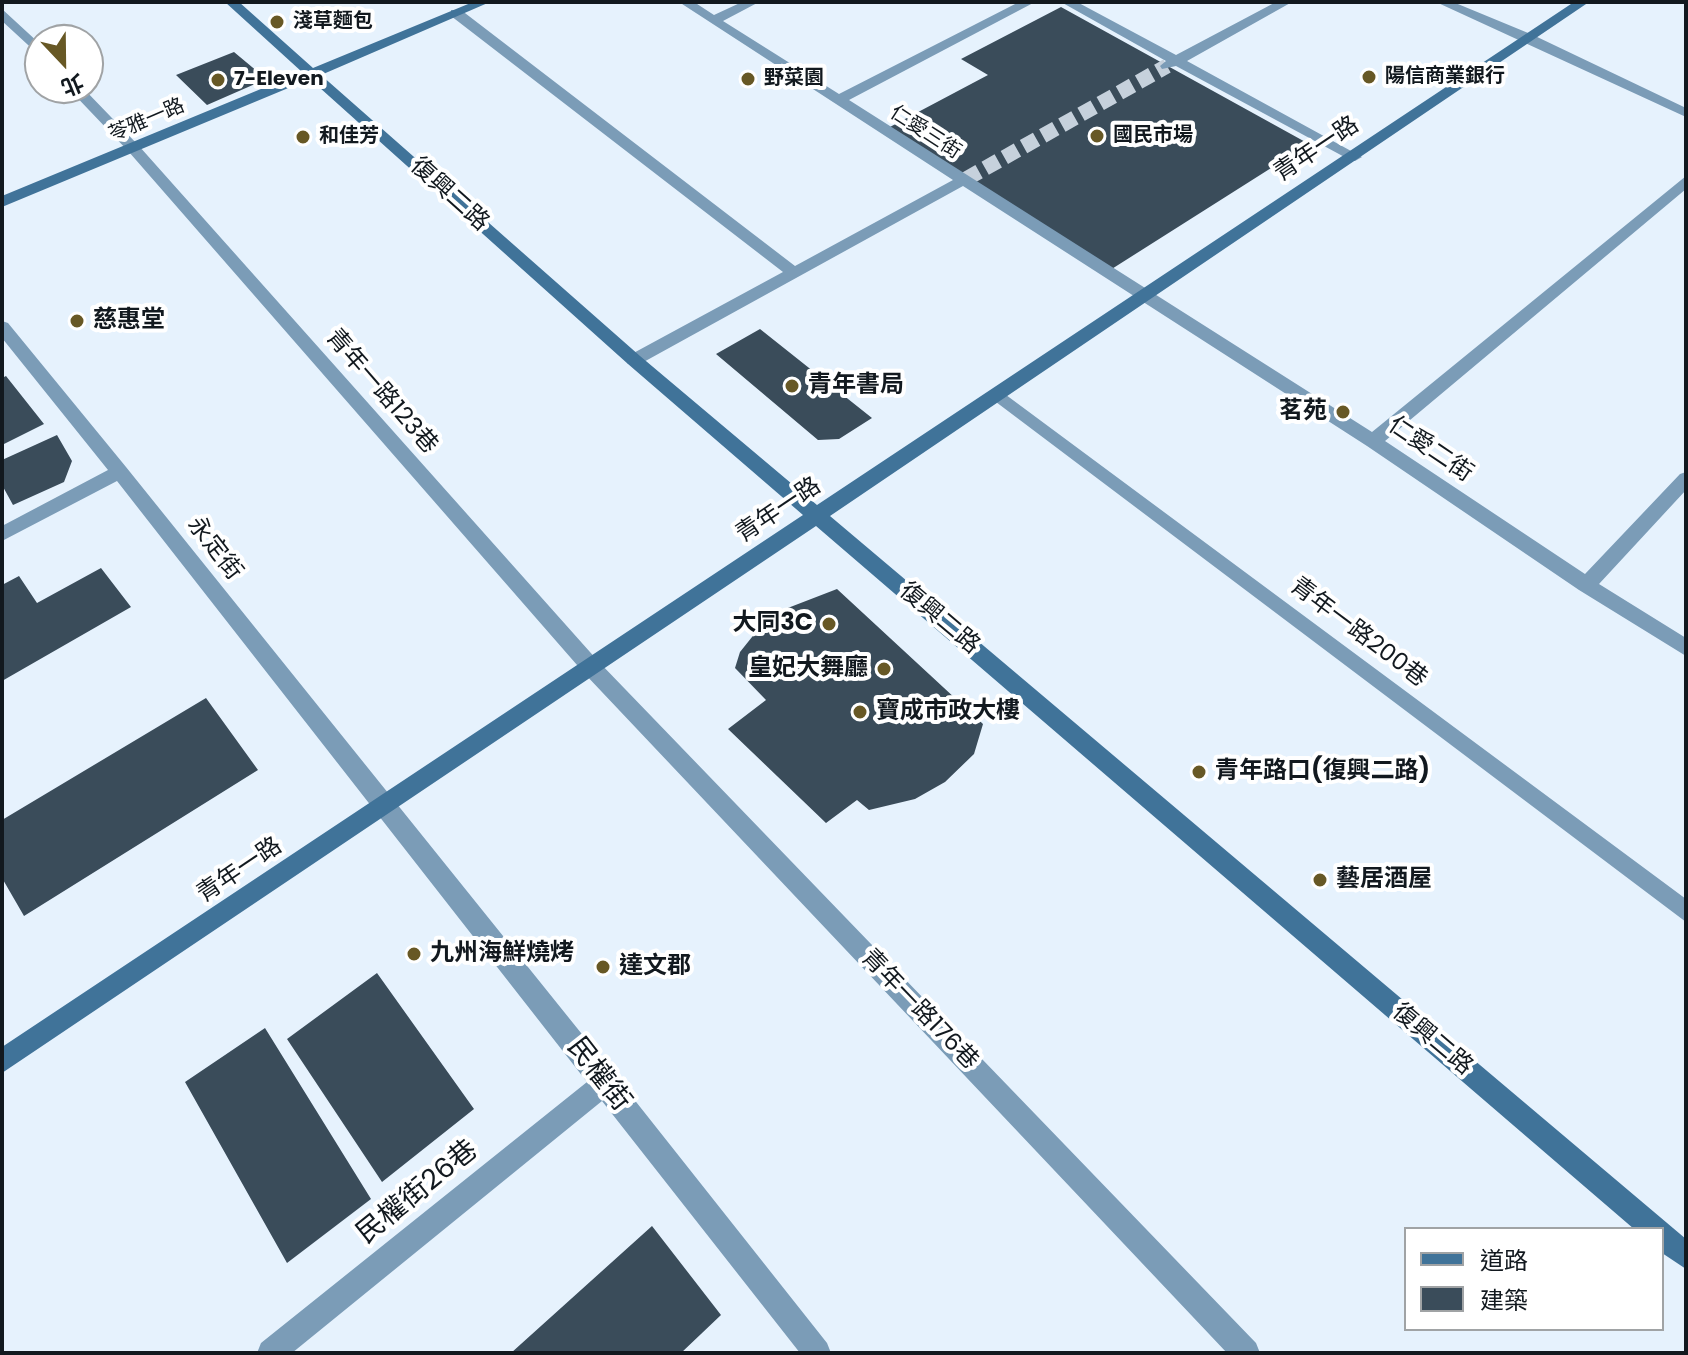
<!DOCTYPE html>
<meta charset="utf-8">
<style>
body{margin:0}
#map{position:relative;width:1688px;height:1355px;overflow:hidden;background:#e6f2fd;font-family:Poppins,"Noto Sans TC",sans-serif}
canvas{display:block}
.frame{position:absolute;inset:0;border:4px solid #12191f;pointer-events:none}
.legend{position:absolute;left:1404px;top:1227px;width:260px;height:104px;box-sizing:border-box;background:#fff;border:2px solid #a0a3a5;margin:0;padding:10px 14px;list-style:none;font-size:24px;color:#12191f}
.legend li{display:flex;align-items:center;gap:16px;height:40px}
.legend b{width:40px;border:2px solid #a0a3a5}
.north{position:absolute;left:24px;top:24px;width:80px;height:80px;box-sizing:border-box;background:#fff;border:2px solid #a0a3a5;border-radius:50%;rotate:158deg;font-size:22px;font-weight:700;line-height:32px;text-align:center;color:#12191f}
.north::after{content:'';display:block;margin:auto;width:28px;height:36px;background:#675825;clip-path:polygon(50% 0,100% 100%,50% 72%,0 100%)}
</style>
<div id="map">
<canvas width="1688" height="1355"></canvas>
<div class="frame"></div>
<ul class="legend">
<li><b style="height:10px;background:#407399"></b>道路</li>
<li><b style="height:22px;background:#3a4c5a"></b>建築</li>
</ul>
<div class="north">北</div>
</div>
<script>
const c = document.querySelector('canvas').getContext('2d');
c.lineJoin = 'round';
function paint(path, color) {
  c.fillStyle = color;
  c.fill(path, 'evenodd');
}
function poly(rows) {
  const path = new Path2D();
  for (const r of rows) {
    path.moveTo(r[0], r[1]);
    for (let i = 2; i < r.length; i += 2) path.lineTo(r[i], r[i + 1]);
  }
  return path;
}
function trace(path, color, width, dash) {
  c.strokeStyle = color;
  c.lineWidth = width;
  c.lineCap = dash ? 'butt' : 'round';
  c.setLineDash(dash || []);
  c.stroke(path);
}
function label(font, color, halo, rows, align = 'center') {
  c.font = font + ' Poppins,"Noto Sans TC",sans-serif';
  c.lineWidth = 8;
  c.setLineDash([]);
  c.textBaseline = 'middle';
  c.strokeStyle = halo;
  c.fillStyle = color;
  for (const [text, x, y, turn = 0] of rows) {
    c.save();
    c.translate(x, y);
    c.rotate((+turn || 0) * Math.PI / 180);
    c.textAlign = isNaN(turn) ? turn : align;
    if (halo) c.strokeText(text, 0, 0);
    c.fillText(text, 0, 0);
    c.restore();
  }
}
const building = poly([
 [1061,7,1309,144,1107,272,888,128,988,75,961,59],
 [234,52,258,72,255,84,207,105,176,75],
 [760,329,872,418,839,439,818,440,716,354],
 [6,376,44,424,2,445,2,378],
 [57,435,72,461,64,482,13,505,2,485,2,460],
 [101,568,131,607,2,681,2,585,19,576,37,603],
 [837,589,983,724,974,754,945,782,915,799,869,810,857,800,826,823,728,729,766,700,735,668,740,652,760,627,780,611],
 [206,698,258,770,24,916,2,878,2,820],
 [377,973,474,1109,382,1182,287,1039],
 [265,1028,371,1199,287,1263,185,1082],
 [652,1226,721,1315,681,1353,511,1353]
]);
const streetTunnel = poly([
 [966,179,1167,66]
]);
const lane = poly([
 [2,9,40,44,40,56,2,21,2,9],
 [68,88,83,88,139,146,139,152,129,152,68,88]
]);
const street = poly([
 [679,2,694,2,714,15,742,2,759,2,723,21,839,94,1019,2,1035,2,849,100,1372,432,1686,176,1686,189,1385,441,1585,574,1680,474,1686,472,1686,490,1599,584,1686,638,1686,656,1579,590,1367,446,963,186,640,364,628,364,626,360,628,356,783,272,451,16,451,10,461,10,795,266,953,180,679,2],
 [1061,2,1077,2,1176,55,1276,2,1292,2,1187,61,1362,157,1355,161,1350,160,1176,66,1162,69,1160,66,1166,61,1061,2],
 [1436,2,1453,2,1533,35,1686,108,1686,117,1436,2],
 [134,145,139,146,598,661,1256,1343,1260,1353,1227,1353,584,673,129,152,127,149,134,145],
 [2,321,8,323,126,467,614,1074,827,1343,831,1353,800,1353,602,1101,292,1353,257,1353,261,1343,587,1082,117,481,2,541,2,526,108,470,2,338,2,321],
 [998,389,1686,899,1686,922,992,399,989,395,992,391,998,389]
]);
const secondary = poly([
 [225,2,239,2,313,68,473,2,490,2,321,75,640,356,817,505,1574,2,1589,2,830,516,1686,1239,1686,1269,1662,1253,1662,1229,1634,1229,816,526,2,1073,2,1047,803,515,628,364,310,79,2,207,2,196,302,72,225,2]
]);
const markers = [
 [277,22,8,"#675825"],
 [1369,77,8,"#675825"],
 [748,79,8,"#675825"],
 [218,80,8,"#675825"],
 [1097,136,8,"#675825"],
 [303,137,8,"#675825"],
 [77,321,8,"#675825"],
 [792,386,8,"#675825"],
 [1343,412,8,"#675825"],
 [829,624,8,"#675825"],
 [884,669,8,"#675825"],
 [860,712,8,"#675825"],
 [1199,772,8,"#675825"],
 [1320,880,8,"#675825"],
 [414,954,8,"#675825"],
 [603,967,8,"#675825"]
];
const farPoinames = [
 ["淺草麵包",293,22],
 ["陽信商業銀行",1385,77],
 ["野菜園",764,79],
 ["7-Eleven",234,80],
 ["國民市場",1113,136],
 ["和佳芳",319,137]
];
const farStreetnames = [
 ["苓雅一路",147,121,-23],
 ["仁愛三街",925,133,33]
];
const streetNames = [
 ["青年一路",1317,150,-34],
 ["復興二路",449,195,42],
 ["青年一路123巷",381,392,49],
 ["仁愛二街",1430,450,34],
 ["青年一路",779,511,-34],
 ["永定街",214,549,52],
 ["復興二路",939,619,40],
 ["青年一路200巷",1358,633,37],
 ["青年一路",240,871,-34],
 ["青年一路176巷",919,1010,46],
 ["復興二路",1432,1040,40]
];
const poiNames = [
 ["慈惠堂",93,321],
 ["青年書局",808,386],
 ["茗苑",1327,412,"right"],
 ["大同3C",813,624,"right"],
 ["皇妃大舞廳",868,669,"right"],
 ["寶成市政大樓",876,712],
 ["青年路口(復興二路)",1215,772],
 ["藝居酒屋",1336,880],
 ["九州海鮮燒烤",430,954],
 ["達文郡",619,967]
];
const nearStreetnames = [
 ["民權街",598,1075,52],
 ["民權街26巷",418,1193,-39]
];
paint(building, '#3a4c5a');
trace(streetTunnel, '#c6d1dc', 15, [15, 7]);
paint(lane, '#7b9cb7');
paint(street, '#7b9cb7');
paint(secondary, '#407399');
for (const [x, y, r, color] of markers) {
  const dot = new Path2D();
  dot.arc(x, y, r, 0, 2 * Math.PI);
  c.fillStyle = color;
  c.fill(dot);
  trace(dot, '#fff', 3);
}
label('bold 20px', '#12191f', '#fff', farPoinames, 'left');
label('20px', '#12191f', '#fff', farStreetnames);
label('24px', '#12191f', '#fff', streetNames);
label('bold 24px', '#12191f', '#fff', poiNames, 'left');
label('28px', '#12191f', '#fff', nearStreetnames);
</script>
